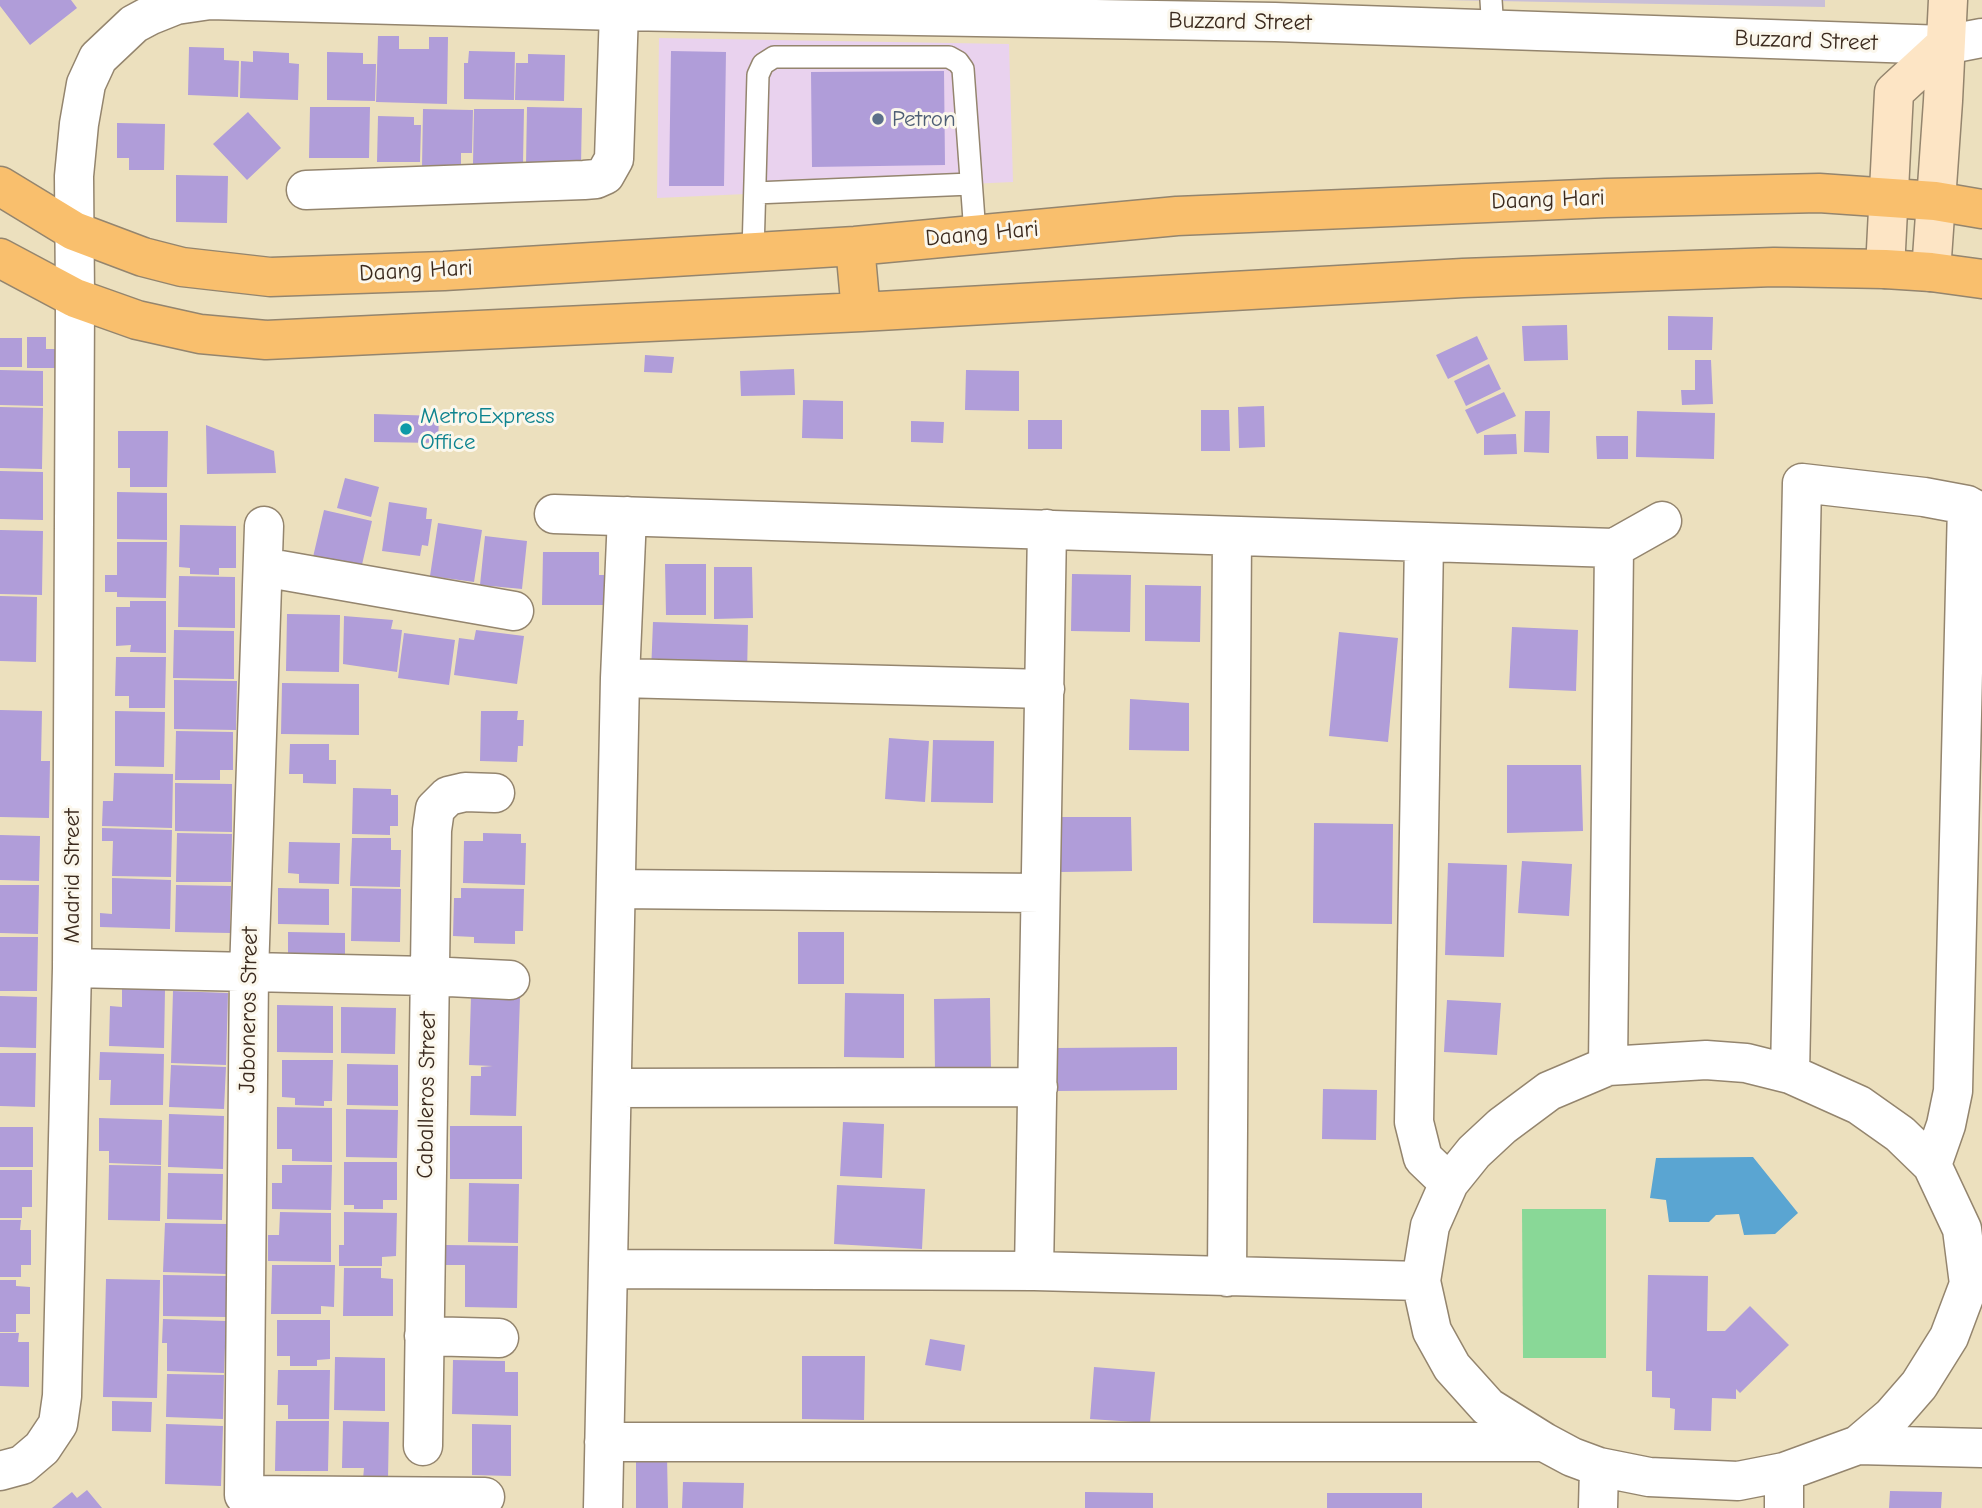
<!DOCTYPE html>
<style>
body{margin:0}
canvas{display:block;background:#ece0be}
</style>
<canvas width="1982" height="1508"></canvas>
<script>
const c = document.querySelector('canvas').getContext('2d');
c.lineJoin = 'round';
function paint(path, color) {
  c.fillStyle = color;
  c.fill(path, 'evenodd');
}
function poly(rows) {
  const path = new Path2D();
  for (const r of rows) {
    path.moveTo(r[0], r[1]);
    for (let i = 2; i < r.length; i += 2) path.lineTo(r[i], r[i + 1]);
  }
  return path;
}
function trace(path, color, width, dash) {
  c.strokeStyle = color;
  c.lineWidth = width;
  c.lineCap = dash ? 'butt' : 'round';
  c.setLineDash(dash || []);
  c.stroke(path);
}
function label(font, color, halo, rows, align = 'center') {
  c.font = font + ' "Comic Neue",sans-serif';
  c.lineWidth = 6;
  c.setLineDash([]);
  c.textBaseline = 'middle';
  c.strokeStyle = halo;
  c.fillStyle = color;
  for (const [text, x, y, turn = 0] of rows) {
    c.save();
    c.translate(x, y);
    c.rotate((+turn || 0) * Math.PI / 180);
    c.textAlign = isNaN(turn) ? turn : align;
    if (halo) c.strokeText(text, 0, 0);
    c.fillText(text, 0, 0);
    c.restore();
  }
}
const built = poly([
 [659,38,1009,44,1013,182,657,198]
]);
const industrial = poly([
 [1441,0,1825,0,1825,7]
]);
const green = poly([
 [1522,1209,1606,1209,1606,1358,1523,1358]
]);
const water = poly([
 [1753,1157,1798,1213,1775,1234,1744,1235,1739,1214,1716,1215,1709,1222,1669,1222,1666,1200,1650,1198,1656,1158]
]);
const building = poly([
 [0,0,71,0,77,8,30,45,0,6],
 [378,36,399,36,399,49,429,49,429,37,448,37,447,104,376,102],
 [189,47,224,48,224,60,239,61,238,97,188,95],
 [253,51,289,53,289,63,299,64,298,100,240,98,241,61,253,62],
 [469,51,515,52,514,100,464,99,464,63,468,63],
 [671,51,726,52,724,186,669,186],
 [327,52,363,53,363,64,376,64,375,101,327,100],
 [528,54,565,55,564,101,515,100,516,63,528,63],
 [944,71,945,165,812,167,811,72],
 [310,107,370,107,369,158,309,158],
 [527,107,582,108,581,166,526,165],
 [423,109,473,110,472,153,461,153,461,167,422,167],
 [474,109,524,109,523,165,473,164],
 [248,112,281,148,247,180,213,144],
 [378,116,414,117,414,125,421,125,420,162,377,162],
 [117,123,165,124,164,170,129,170,129,158,117,158],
 [176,175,228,176,227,223,176,222],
 [1668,316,1713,317,1712,350,1668,350],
 [1567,325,1568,360,1524,361,1522,326],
 [1477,336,1488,359,1448,379,1436,355],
 [27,337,46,337,46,349,60,349,59,368,27,368],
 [0,338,22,338,22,367,0,367],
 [645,355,674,357,672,373,644,372],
 [1695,360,1711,360,1713,404,1682,405,1681,390,1695,390],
 [1489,364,1501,389,1466,406,1454,381],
 [794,369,795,395,741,396,740,371],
 [0,370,43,371,43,406,0,405],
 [966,370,1019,371,1019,411,965,410],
 [1504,392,1516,416,1477,434,1465,410],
 [803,400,843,401,843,439,802,438],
 [1264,406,1265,447,1239,448,1238,407],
 [0,407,43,408,42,469,0,468],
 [1201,410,1229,410,1230,451,1201,451],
 [1525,411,1550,411,1549,453,1524,452],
 [1637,411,1715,413,1714,459,1636,457],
 [374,414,439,416,438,443,374,442],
 [1028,420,1062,420,1062,449,1028,449],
 [911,421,944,422,943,443,911,442],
 [206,425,274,451,276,473,207,474],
 [118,431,168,431,167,487,130,487,130,468,118,468],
 [1516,434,1517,454,1484,455,1484,435],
 [1596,436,1628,436,1628,459,1597,459],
 [0,471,43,472,43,520,0,519],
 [345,478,379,487,371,517,337,508],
 [117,492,167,493,167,540,117,539],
 [389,502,427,508,426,519,432,519,428,546,422,545,420,556,382,551],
 [324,510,372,521,361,569,313,557],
 [438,523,482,530,474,582,430,576],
 [180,525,236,526,236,568,219,568,219,575,190,574,190,568,179,567],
 [0,530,43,531,42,595,0,594],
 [485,536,527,541,522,589,480,585],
 [117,542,167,542,166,598,117,597,117,592,105,592,105,575,117,575],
 [543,552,599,552,599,575,613,575,613,605,542,605],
 [665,564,706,564,706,615,666,615],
 [714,567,752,567,753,618,714,619],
 [1072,574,1131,575,1130,632,1071,631],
 [179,576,235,577,235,628,178,627],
 [1145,585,1201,586,1200,642,1145,641],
 [0,596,37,597,36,662,0,661],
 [130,601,166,601,166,653,130,652,131,645,116,646,116,607,130,607],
 [287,614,340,615,339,672,286,671],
 [344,616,393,620,391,629,402,630,397,672,343,664],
 [653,622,748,625,747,676,651,673],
 [1512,627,1578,630,1576,691,1509,688],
 [174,630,234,631,234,679,173,678],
 [476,630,524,636,517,684,454,675,459,638,474,640],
 [1339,632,1398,638,1388,742,1329,736],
 [404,633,455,640,449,685,398,678],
 [116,657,166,657,165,708,129,708,129,696,115,696],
 [174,680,237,681,236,730,174,729],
 [282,683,359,684,359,735,281,734],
 [1130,699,1189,703,1189,751,1129,750],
 [0,710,42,711,41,761,50,761,49,818,0,817],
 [115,711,165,712,164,767,115,766],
 [481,711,518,711,517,720,524,720,523,746,518,746,517,762,480,761],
 [176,731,233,732,233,770,220,770,220,780,175,780],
 [889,738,929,741,925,802,885,799],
 [933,740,994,741,993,803,931,802],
 [290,744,329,744,329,760,336,760,336,784,303,783,303,774,289,774],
 [1507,765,1581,765,1583,831,1507,833],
 [114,773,173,774,172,828,102,826,103,801,113,801],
 [175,783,232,784,232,832,175,831],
 [353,788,391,789,391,795,398,795,398,826,390,826,390,835,352,834],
 [1061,817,1131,817,1132,871,1061,872],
 [1314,823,1393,824,1392,924,1313,923],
 [102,828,172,830,171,877,112,876,113,841,102,841],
 [177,833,232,834,231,882,176,882],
 [483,833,521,834,521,843,526,843,525,885,463,883,464,841,483,841],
 [0,835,40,836,39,881,0,880],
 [352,838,391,838,391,850,401,850,400,887,350,886],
 [289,842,340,843,339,884,299,883,299,874,288,873],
 [1522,861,1572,864,1569,916,1518,913],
 [1448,863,1507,865,1504,957,1445,955],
 [112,878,171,880,170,929,100,927,100,913,112,914],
 [0,885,39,885,38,934,0,933],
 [176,885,231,886,230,933,175,932],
 [278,888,329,889,329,925,278,924],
 [352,888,401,889,400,942,351,941],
 [461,888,524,889,523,931,515,931,515,944,474,943,474,937,453,936,454,898,461,898],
 [288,932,345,933,345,957,288,956],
 [798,932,844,932,844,984,798,984],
 [0,937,38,937,37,991,0,991],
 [122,989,165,990,164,1048,109,1046,110,1006,122,1007],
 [173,991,228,993,226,1065,171,1063],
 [845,993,904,994,904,1058,844,1057],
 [0,996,37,997,36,1048,0,1047],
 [471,996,520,997,516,1116,470,1115,471,1076,481,1076,481,1067,493,1066,469,1065],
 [990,998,991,1070,935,1071,934,999],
 [1447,1000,1501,1003,1497,1055,1444,1052],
 [277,1005,333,1006,333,1053,277,1052],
 [341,1007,396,1008,395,1054,341,1053],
 [1177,1047,1177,1090,1055,1091,1055,1048],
 [100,1052,164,1054,163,1105,110,1105,111,1080,99,1080],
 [0,1053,36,1053,35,1107,0,1106],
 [282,1060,333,1060,332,1101,324,1101,324,1106,295,1105,295,1098,282,1097],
 [347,1064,398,1065,398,1106,347,1105],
 [171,1065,226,1067,224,1109,169,1107],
 [1323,1089,1377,1090,1376,1140,1322,1139],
 [277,1107,332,1108,332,1162,292,1161,292,1149,277,1149],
 [346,1109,398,1110,397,1158,346,1157],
 [169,1114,224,1116,223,1169,168,1167],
 [99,1118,162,1120,161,1165,109,1163,109,1151,99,1151],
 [843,1122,884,1124,882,1178,840,1176],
 [450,1126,522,1126,522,1179,450,1179],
 [0,1127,33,1127,33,1167,0,1167],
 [344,1162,397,1162,397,1200,383,1200,383,1209,354,1209,354,1205,344,1205],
 [109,1165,161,1166,160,1221,108,1220],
 [282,1165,332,1165,331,1210,272,1209,272,1183,282,1183],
 [0,1170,32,1170,32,1207,22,1207,22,1218,0,1218],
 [168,1173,223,1174,222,1220,167,1219],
 [469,1183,519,1184,518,1243,468,1242],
 [837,1185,925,1189,922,1249,834,1244],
 [280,1212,331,1213,331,1262,268,1261,268,1235,279,1235],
 [344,1212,397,1213,396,1256,382,1257,382,1266,339,1266,339,1245,344,1245],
 [0,1220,21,1220,20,1230,31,1230,31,1265,21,1265,21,1277,0,1277],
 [165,1223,228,1224,227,1274,163,1272],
 [446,1245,518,1246,517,1308,465,1307,465,1265,446,1265],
 [272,1265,335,1265,334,1307,321,1306,321,1314,271,1314],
 [344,1268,381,1268,381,1278,393,1279,393,1316,343,1316],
 [163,1275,227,1276,226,1317,163,1316],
 [1648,1275,1708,1276,1707,1331,1725,1331,1750,1306,1789,1345,1740,1393,1736,1389,1736,1399,1712,1398,1711,1431,1674,1430,1675,1409,1670,1408,1670,1398,1652,1397,1652,1371,1646,1371],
 [106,1279,160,1280,157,1398,103,1397],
 [0,1280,16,1280,16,1286,30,1287,30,1314,16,1314,16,1332,0,1332],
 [163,1319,226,1321,224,1373,167,1371,167,1343,162,1343],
 [277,1320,330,1320,330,1359,317,1360,317,1366,290,1366,290,1356,277,1356],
 [0,1333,19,1333,18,1342,29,1342,29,1387,0,1386],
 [930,1339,965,1345,961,1371,925,1365],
 [802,1356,865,1356,864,1420,802,1419],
 [335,1357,385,1358,385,1411,334,1410],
 [453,1360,505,1361,505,1372,518,1372,518,1416,452,1414],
 [1094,1367,1155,1372,1150,1423,1090,1419],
 [278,1370,330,1370,329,1419,288,1419,288,1405,277,1405],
 [167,1374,224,1375,223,1419,166,1417],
 [112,1401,152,1402,151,1432,112,1431],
 [276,1421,329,1421,328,1471,275,1471],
 [343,1421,389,1422,388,1479,363,1479,364,1468,342,1468],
 [166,1424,223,1426,221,1486,165,1484],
 [472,1424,511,1425,511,1476,472,1475],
 [667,1455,668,1508,636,1508,636,1456],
 [683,1482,744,1483,743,1508,682,1508],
 [87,1490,102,1508,52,1508,72,1492,77,1498],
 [1890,1491,1942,1492,1941,1508,1889,1508],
 [1085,1492,1153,1493,1153,1508,1085,1508],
 [1327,1493,1422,1493,1422,1508,1327,1508]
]);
const lane = poly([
 [1491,0,1493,31],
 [755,193,971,184],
 [753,252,758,75,763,64,774,57,949,57,958,62,963,69,975,234]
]);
const street = poly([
 [306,190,584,180,596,179,605,175,614,159,619,11],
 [554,514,1614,548,1662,521],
 [264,526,249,973,244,1495,485,1497],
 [1424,542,1414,1122,1423,1158,1449,1183],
 [263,567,514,611],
 [620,678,1045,689],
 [616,889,1040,893],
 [72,968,428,976,510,980],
 [1706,1060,1746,1063,1790,1074,1859,1105,1900,1134,1932,1165,1962,1229,1969,1284,1949,1337,1919,1385,1892,1416,1858,1445,1784,1472,1738,1481,1649,1477,1599,1467,1572,1457,1544,1442,1488,1407,1452,1367,1432,1331,1421,1281,1430,1226,1449,1183,1474,1152,1502,1126,1549,1091,1608,1066,1706,1060],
 [1608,1066,1614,548],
 [1790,1074,1802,483,1924,497,1967,505,1982,513],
 [612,1088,1038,1087],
 [1932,1165,1946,1125,1953,1091,1967,505],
 [608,1269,1034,1271,1421,1281],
 [1034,1271,1047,529],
 [1227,1277,1232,536],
 [424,1336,499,1338],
 [604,1442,1544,1442],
 [1858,1445,1982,1448],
 [423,1446,432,830,435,809,448,796,465,792,495,793],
 [0,1471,22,1465,42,1448,58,1424,62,1396,72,968,75,298,74,176,79,124,86,84,98,58,134,24,151,15,176,5,210,0,619,11,1275,22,1945,45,1982,38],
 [603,1508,620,678,627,516],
 [1598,1508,1599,1467],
 [1784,1508,1784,1472]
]);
const secondary = poly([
 [1885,269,1894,92,1945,45],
 [1931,272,1943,101,1948,0]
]);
const primary = poly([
 [0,186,74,231,143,257,182,267,270,277,444,271,855,246,1177,216,1606,198,1819,193,1935,201,1982,209],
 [855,246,861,312],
 [0,258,75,298,137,320,200,334,266,340,861,312,1463,278,1774,267,1885,269,1931,272,1982,279]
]);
const markers = [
 [878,119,7,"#5c6f8a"],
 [406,429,7,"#0f9aa8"]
];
const streetNames = [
 ["Buzzard Street",1240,22,1],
 ["Buzzard Street",1806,41,2],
 ["Daang Hari",1548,200,-2],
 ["Daang Hari",982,234,-5],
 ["Daang Hari",416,271,-3],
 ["Madrid Street",72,876,-90],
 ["Jaboneros Street",249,1010,-89],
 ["Caballeros Street",427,1095,-89]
];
const serviceNames = [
 ["Petron",892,119]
];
const cultureNames = [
 ["MetroExpress",420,416],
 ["Office",420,442]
];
paint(built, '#e9d2ee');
paint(industrial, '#c9bfd7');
paint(green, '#89d897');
paint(water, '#5aa5d2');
paint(building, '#b09dd9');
trace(lane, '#94856e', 24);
trace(street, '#94856e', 41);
trace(secondary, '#94856e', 41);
trace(primary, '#94856e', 41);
trace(lane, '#fff', 21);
trace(street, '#fff', 38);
trace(secondary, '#fde5c5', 38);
trace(primary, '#f9bf6d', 38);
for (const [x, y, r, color] of markers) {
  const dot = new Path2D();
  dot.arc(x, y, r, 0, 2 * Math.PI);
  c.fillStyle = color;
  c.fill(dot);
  trace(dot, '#fbf7ec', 2.5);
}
label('23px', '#3b2a1e', '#fbf7ec', streetNames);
label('23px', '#4e5e75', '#fbf7ec', serviceNames, 'left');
label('23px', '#0d838f', '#fbf7ec', cultureNames, 'left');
</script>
